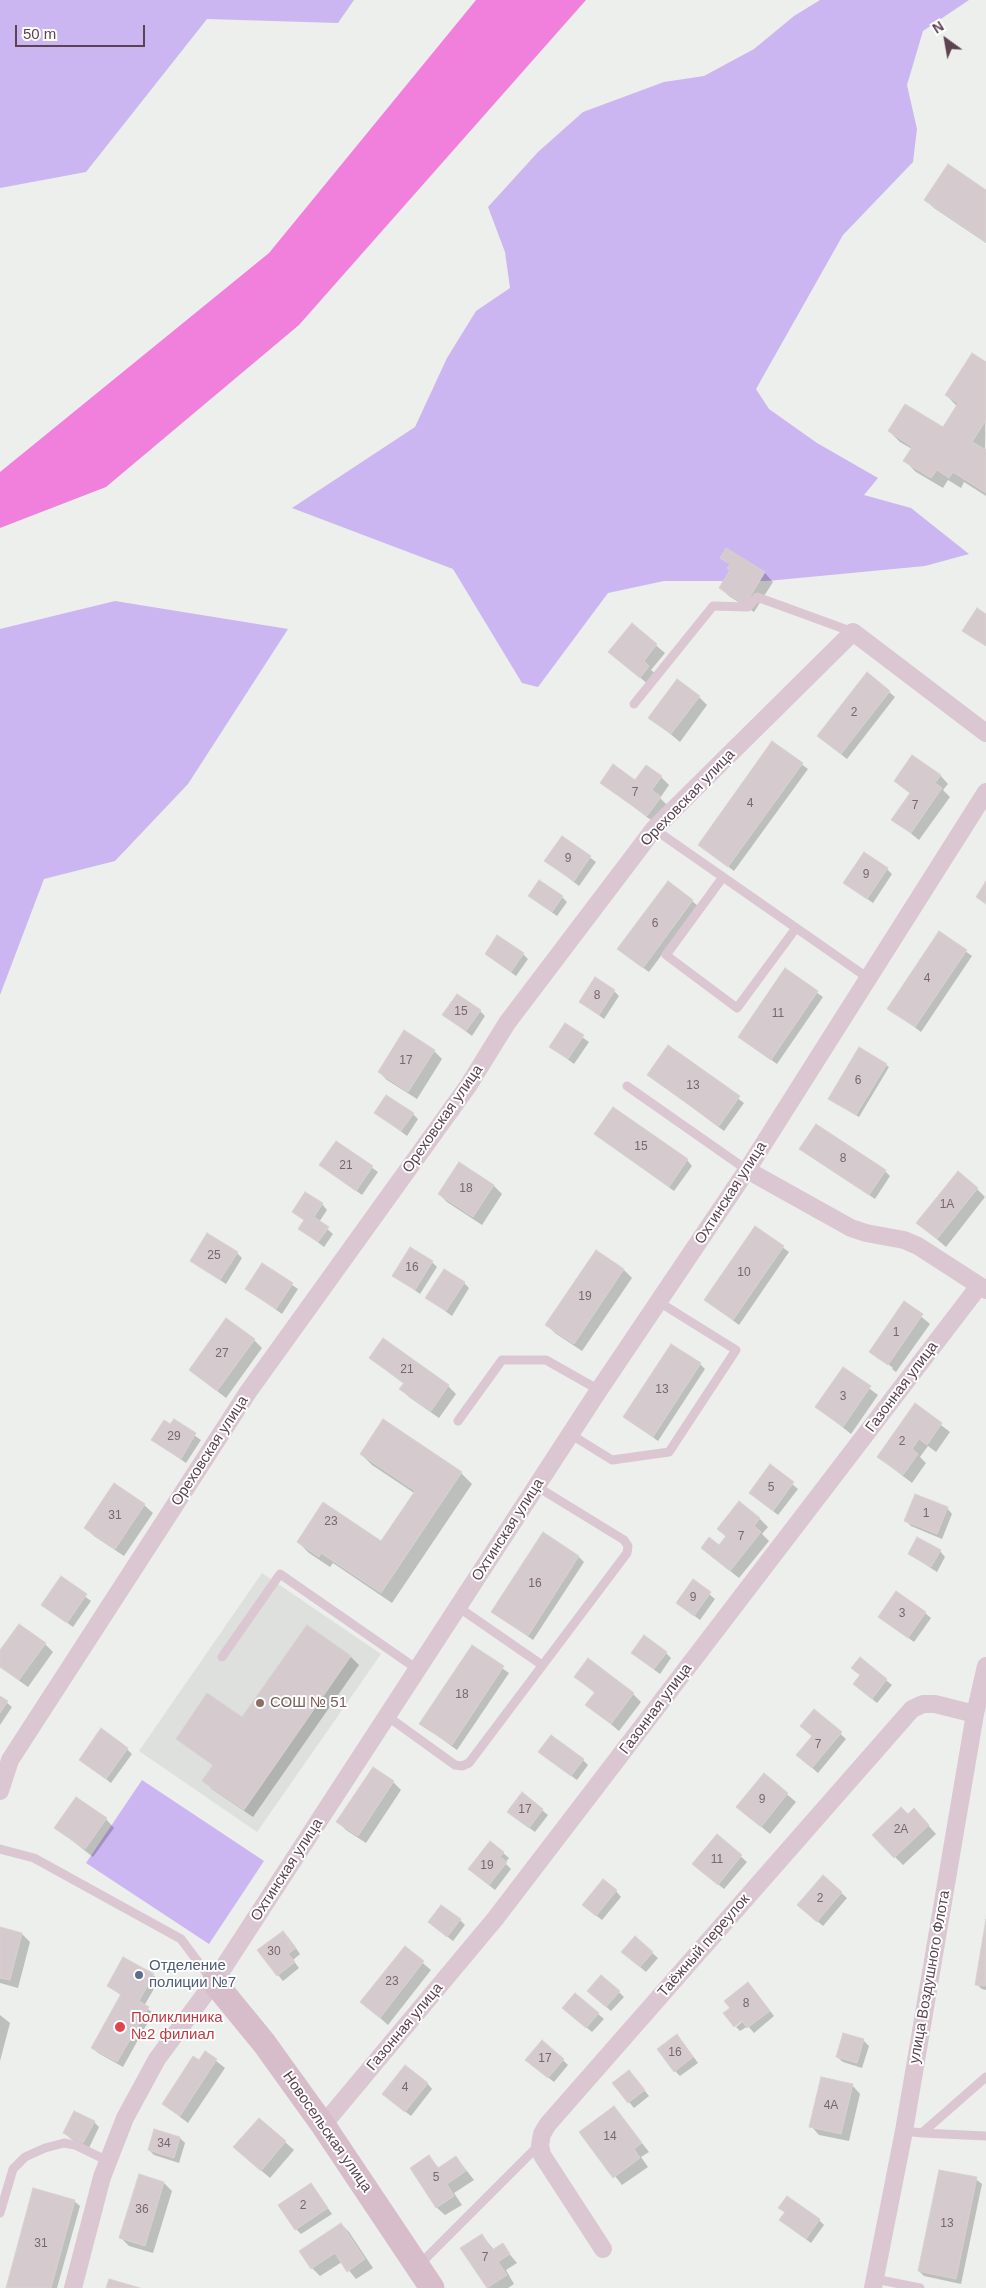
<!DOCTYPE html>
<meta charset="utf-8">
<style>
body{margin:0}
#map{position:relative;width:986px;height:2288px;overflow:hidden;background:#ecefec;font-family:Helvetica,sans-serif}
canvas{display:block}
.north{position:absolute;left:921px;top:15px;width:50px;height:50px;-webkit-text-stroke:4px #fff;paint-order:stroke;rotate:328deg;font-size:14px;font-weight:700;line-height:20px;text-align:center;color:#5b4350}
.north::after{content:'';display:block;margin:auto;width:18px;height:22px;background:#5b4350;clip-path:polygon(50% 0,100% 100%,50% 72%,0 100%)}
.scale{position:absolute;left:15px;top:25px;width:130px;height:22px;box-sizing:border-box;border:2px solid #5b4350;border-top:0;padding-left:6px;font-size:15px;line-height:18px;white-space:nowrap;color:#5b4350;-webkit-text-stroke:4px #fff;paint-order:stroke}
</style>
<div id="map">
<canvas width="986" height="2288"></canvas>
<div class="north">N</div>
<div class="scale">50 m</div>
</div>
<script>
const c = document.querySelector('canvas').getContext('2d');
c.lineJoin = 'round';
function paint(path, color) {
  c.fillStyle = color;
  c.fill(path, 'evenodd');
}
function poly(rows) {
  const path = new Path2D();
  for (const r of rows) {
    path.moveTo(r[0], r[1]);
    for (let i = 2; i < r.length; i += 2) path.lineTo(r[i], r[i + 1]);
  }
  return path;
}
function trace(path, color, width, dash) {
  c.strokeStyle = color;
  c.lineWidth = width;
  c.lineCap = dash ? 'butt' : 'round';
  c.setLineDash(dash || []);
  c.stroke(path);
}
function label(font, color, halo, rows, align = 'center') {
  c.font = font + ' Helvetica,sans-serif';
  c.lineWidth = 4;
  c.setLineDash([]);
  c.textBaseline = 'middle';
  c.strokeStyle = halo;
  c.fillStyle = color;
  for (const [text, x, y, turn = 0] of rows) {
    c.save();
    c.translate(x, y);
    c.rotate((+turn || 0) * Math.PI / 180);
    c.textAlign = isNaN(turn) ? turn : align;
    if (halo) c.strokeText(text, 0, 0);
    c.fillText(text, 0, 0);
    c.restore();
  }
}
const education = poly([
 [262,1573,381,1654,257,1832,139,1751]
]);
const green = poly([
 [0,0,354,0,338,23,207,19,86,172,0,188],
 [820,0,969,0,923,31,907,85,917,129,913,162,843,235,756,389,769,409,817,443,878,478,864,495,911,508,969,554,925,566,767,581,664,581,608,593,538,687,522,683,453,569,292,508,415,427,447,358,476,311,510,288,505,252,488,207,538,152,583,112,664,82,704,76,754,49,794,16],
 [115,601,288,629,188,784,115,861,44,879,0,995,0,629],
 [142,1780,264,1861,209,1944,86,1863]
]);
const water = poly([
 [476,0,586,0,299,325,106,487,0,528,0,472,269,253]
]);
const shadow = poly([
 [986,191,986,243,934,208,926,200],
 [986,363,985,451,986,496,964,482,961,488,948,480,943,488,916,472,905,461,912,449,900,442,889,431,943,429,957,406,946,395],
 [727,549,765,573,773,582,754,612,729,596,720,588,731,571,730,565,722,557],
 [632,625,665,653,651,670,657,675,649,685,609,652],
 [889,692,895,697,847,759,824,741],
 [699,697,707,705,680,742,650,717],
 [773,743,808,769,734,871,699,845],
 [940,775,948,784,943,790,950,797,919,840,893,819,911,794,895,781],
 [661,777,669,785,660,798,668,806,656,824,601,782,635,782],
 [563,838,596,862,579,886,546,861],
 [887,869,892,874,873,903,845,883],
 [529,896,562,897,567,902,557,916],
 [692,901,698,906,649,972,624,954],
 [940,933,972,956,921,1032,889,1008],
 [486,954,523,954,528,959,516,976],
 [785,970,823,997,777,1064,739,1037],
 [614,991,619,996,604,1019,581,1002],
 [480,1011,485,1016,472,1036,444,1015],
 [565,1025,589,1042,574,1064,551,1047],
 [668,1047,744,1103,724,1131,648,1075],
 [434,1051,442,1059,417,1099,387,1080,379,1072],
 [886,1065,889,1067,859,1117,832,1101],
 [376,1113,413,1114,418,1119,407,1136],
 [596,1134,687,1160,692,1166,674,1191],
 [336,1142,378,1172,362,1195,321,1165],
 [801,1149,885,1171,890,1176,875,1199],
 [459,1163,494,1186,502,1194,482,1225,447,1202,439,1194],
 [977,1189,985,1197,946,1247,918,1223],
 [322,1204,327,1210,319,1222,333,1234,324,1247,300,1229,305,1221,294,1212],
 [756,1228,789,1252,739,1325,706,1300],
 [237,1253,242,1258,226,1284,191,1261],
 [432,1262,437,1267,420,1294,394,1275],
 [263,1265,298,1289,282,1314,247,1289],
 [624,1270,632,1278,582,1351,555,1333,547,1325],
 [464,1283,469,1288,452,1316,427,1298],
 [905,1303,930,1324,896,1372,892,1369,893,1368,878,1356,878,1359,870,1351],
 [254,1340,262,1348,226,1398,190,1370],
 [370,1358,448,1386,456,1394,439,1418,409,1397,401,1389,404,1384],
 [700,1364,705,1369,658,1441,625,1417],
 [843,1369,878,1395,851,1434,817,1407],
 [915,1405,950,1432,936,1452,928,1446,920,1457,926,1463,912,1483,878,1457],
 [174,1421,201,1440,186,1463,152,1440,171,1426],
 [361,1454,461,1473,472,1484,392,1603,333,1563,330,1567,309,1553,298,1542,381,1543,414,1493,372,1465],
 [770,1466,798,1489,778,1515,750,1493],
 [144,1505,153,1513,124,1556,94,1536,86,1528],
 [947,1508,952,1514,942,1539,911,1526,906,1521],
 [759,1518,768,1527,762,1534,769,1541,739,1578,711,1556,726,1537,719,1529],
 [940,1551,945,1557,937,1572,909,1554],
 [579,1557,584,1562,533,1640,493,1612],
 [61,1578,91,1601,73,1627,43,1605],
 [693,1581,715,1599,700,1620,677,1603],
 [925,1613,931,1618,914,1642,880,1617],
 [45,1644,53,1652,28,1687,0,1667,0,1652],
 [472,1647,509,1673,457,1750,421,1724],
 [666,1653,671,1658,660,1674,638,1658],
 [351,1657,359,1665,253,1817,212,1789,204,1781,214,1766,177,1738,243,1719],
 [860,1659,892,1685,877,1703,860,1689,861,1676,853,1668],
 [575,1677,633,1694,641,1702,619,1731,587,1704,595,1693],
 [0,1697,12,1707,0,1725],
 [815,1711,846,1739,818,1773,803,1760,814,1736],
 [127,1749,132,1754,111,1783,80,1759],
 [545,1757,583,1760,588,1765,577,1780],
 [764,1775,796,1802,770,1834,738,1807],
 [393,1782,401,1790,366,1843,346,1830,338,1822],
 [522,1794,548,1815,535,1832,514,1817],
 [914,1810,936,1834,903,1865,895,1857,908,1815],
 [106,1819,114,1828,93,1857,56,1828],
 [717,1836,747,1862,724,1889,699,1869],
 [490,1842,509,1858,505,1863,511,1869,495,1890,475,1874],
 [823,1877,847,1898,823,1926,804,1910],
 [616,1891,621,1897,602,1920,589,1910],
 [460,1920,465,1925,453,1941,435,1927],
 [986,1927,986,1990,982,1989,976,1984],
 [0,1928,22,1934,30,1942,18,1988,0,1983],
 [288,1937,300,1954,293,1960,299,1968,283,1981,278,1975],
 [635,1938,658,1958,646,1972,628,1957],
 [405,1948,431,1970,388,2025,362,2002],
 [153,1975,159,1980,144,2006,153,2013,123,2067,98,2053,93,2048,122,1996,108,1986],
 [753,1989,774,2016,754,2033,748,2026,740,2031,736,2027,747,2018],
 [619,1992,624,1997,611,2011,594,1996],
 [575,1994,604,2019,592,2032,569,2013],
 [0,2015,10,2023,0,2061],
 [863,2040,869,2046,862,2068,843,2062,837,2057],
 [682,2041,698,2063,680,2076,675,2071],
 [206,2053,225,2068,188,2123,163,2104],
 [563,2060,568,2065,554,2082,532,2065],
 [634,2077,649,2096,634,2108,629,2102],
 [427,2083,432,2089,411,2116,389,2099],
 [852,2085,860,2094,849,2141,819,2135,811,2126],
 [614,2108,649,2152,641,2157,648,2167,622,2185,581,2132],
 [259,2119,294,2150,270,2178,243,2155],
 [94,2122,99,2127,89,2148,70,2138,64,2133],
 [155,2131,180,2138,185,2143,179,2163,154,2155,149,2150],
 [429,2157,439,2168,456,2157,474,2180,454,2193,462,2205,445,2215,436,2207],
 [140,2176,164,2183,172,2191,153,2253,129,2246,121,2238],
 [976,2179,982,2184,961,2284,924,2276,919,2271],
 [311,2184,332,2214,301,2234,296,2229],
 [74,2201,80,2206,57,2288,8,2288],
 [780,2208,819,2220,824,2225,811,2243,781,2220,786,2214],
 [341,2224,349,2232,373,2268,356,2279,342,2262,320,2276,312,2268],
 [482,2235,494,2250,502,2245,517,2263,506,2270,514,2284,508,2288,487,2288,462,2248]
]);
const building = poly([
 [948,164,986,190,986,242,924,200,948,164],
 [972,353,986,362,986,420,972,442,986,450,986,493,953,472,949,478,937,470,931,478,903,461,912,447,888,431,905,404,943,427,958,403,945,395,972,353],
 [726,548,765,572,745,605,719,588,730,570,727,568,730,564,720,558,726,548],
 [977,608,986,614,986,646,962,631,977,608],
 [632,623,657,644,644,661,649,666,640,678,608,652,632,623],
 [867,672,890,691,841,754,817,736,867,672],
 [677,679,700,696,671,734,648,718,677,679],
 [772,741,803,763,728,867,698,845,772,741],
 [912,755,941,775,935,783,942,788,911,833,891,820,910,793,894,781,912,755],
 [613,764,635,780,646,765,662,776,652,790,661,797,647,816,600,783,613,764],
 [562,836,591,856,574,881,544,861,562,836],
 [864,852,888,868,867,899,843,883,864,852],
 [539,880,563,896,552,912,528,896,539,880],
 [668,881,693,900,643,968,617,949,668,881],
 [986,881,986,904,976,897,986,881],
 [939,931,967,950,915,1027,887,1009,939,931],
 [497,935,524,953,511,972,485,954,497,935],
 [785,968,818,991,771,1060,738,1037,785,968],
 [595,977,615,990,599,1015,579,1002,595,977],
 [457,994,481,1010,466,1031,442,1015,457,994],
 [565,1023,584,1035,568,1059,549,1047,565,1023],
 [404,1030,435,1050,408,1092,378,1072,404,1030],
 [668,1045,740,1096,719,1126,647,1075,668,1045],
 [859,1047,887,1064,856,1115,828,1099,859,1047],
 [386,1095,414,1113,401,1131,374,1113,386,1095],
 [613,1107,688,1159,669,1187,594,1134,613,1107],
 [816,1124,886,1170,869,1195,799,1149,816,1124],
 [336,1141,373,1166,356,1191,319,1165,336,1141],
 [459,1162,494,1185,473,1217,438,1194,459,1162],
 [958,1171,978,1188,937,1239,916,1223,958,1171],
 [305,1192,323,1203,314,1217,329,1227,318,1242,298,1229,304,1220,292,1212,305,1192],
 [755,1226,784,1246,733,1320,704,1300,755,1226],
 [207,1233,238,1252,220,1280,190,1261,207,1233],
 [410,1247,433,1261,415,1290,392,1276,410,1247],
 [596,1250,624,1269,574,1344,545,1325,596,1250],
 [262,1263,293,1283,276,1309,245,1289,262,1263],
 [444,1269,465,1282,446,1311,425,1298,444,1269],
 [904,1301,923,1314,888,1365,869,1352,904,1301],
 [226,1318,255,1339,217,1391,189,1370,226,1318],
 [383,1338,449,1385,431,1411,399,1389,404,1383,369,1358,383,1338],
 [671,1344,701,1363,653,1437,623,1417,671,1344],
 [843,1367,871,1386,843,1427,815,1407,843,1367],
 [915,1403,942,1423,927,1445,919,1439,912,1449,918,1454,903,1475,877,1457,915,1403],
 [174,1419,196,1433,181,1459,151,1440,164,1420,170,1424,174,1419],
 [383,1419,462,1472,381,1593,321,1553,319,1557,297,1542,323,1502,381,1541,415,1491,360,1454,383,1419],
 [770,1464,794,1482,773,1511,749,1493,770,1464],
 [114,1483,145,1504,115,1549,84,1528,114,1483],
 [915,1494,948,1507,937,1534,904,1521,915,1494],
 [739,1501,760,1518,754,1526,761,1532,730,1571,701,1548,709,1537,719,1545,726,1536,717,1529,739,1501],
 [543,1532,579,1556,528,1636,491,1612,543,1532],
 [917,1537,941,1550,931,1567,908,1554,917,1537],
 [61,1576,87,1594,67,1623,41,1605,61,1576],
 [693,1579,711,1592,694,1616,676,1603,693,1579],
 [896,1591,926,1612,908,1638,878,1617,896,1591],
 [19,1624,46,1643,19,1680,0,1667,0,1650,19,1624],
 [307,1625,351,1656,244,1810,202,1781,213,1765,176,1739,207,1693,242,1717,307,1625],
 [644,1635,667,1652,654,1669,631,1653,644,1635],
 [472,1645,504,1666,452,1745,419,1724,472,1645],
 [860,1657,887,1679,872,1699,853,1684,860,1675,851,1668,860,1657],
 [588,1658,634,1693,611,1724,585,1705,595,1692,574,1677,588,1658],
 [0,1696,8,1701,0,1713,0,1696],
 [814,1709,842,1732,812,1768,796,1755,812,1736,800,1726,814,1709],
 [101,1728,128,1748,106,1779,79,1760,101,1728],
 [551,1735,584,1759,571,1776,538,1752,551,1735],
 [373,1767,394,1781,358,1836,336,1822,373,1767],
 [764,1773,788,1793,761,1827,736,1807,764,1773],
 [522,1792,543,1809,529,1828,507,1812,522,1792],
 [76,1797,107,1818,85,1849,54,1828,76,1797],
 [901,1807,908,1814,914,1808,929,1825,894,1858,872,1835,901,1807],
 [717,1834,742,1855,718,1885,692,1864,717,1834],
 [490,1841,504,1852,500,1857,507,1862,489,1885,468,1869,490,1841],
 [823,1875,842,1892,817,1922,797,1905,823,1875],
 [603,1879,617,1890,596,1916,582,1905,603,1879],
 [441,1905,461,1919,447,1937,428,1922,441,1905],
 [986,1919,986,1986,975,1985,986,1919],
 [0,1927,22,1933,10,1980,0,1978,0,1927],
 [283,1931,296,1948,288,1954,295,1962,277,1976,257,1950,283,1931],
 [635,1936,653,1952,640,1967,621,1952,635,1936],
 [405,1946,424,1961,380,2018,360,2002,405,1946],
 [123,1957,154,1974,139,2001,149,2007,117,2062,91,2048,121,1994,107,1986,123,1957],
 [601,1975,620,1991,606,2007,587,1991,601,1975],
 [748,1982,770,2011,747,2028,742,2021,734,2027,723,2013,730,2008,724,2001,748,1982],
 [575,1993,599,2013,586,2028,562,2008,575,1993],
 [843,2033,864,2039,857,2063,836,2057,843,2033],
 [677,2034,693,2057,674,2072,657,2049,677,2034],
 [542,2040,564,2059,548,2078,525,2060,542,2040],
 [205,2051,217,2059,180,2116,162,2104,193,2056,199,2060,205,2051],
 [405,2065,428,2083,405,2112,382,2094,405,2065],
 [629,2070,645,2090,628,2103,612,2083,629,2070],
 [821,2077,853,2084,841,2134,809,2127,821,2077],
 [614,2106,642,2143,634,2149,640,2158,613,2178,579,2132,614,2106],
 [74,2111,95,2121,83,2143,63,2133,74,2111],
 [259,2118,286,2141,261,2171,233,2147,259,2118],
 [154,2129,180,2137,174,2158,148,2150,154,2129],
 [429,2155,438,2168,456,2156,466,2171,447,2184,454,2196,436,2208,410,2168,429,2155],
 [939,2170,977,2177,956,2279,918,2271,939,2170],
 [139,2174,164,2182,145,2246,119,2238,139,2174],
 [311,2183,328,2208,295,2230,278,2205,311,2183],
 [33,2188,75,2200,51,2288,6,2288,33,2188],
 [787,2196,820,2219,806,2239,779,2220,785,2212,778,2208,787,2196],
 [341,2223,365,2259,347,2272,335,2253,311,2269,299,2251,341,2223],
 [482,2234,492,2250,503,2243,510,2254,498,2262,507,2275,487,2288,460,2248,482,2234],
 [109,2279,140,2288,106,2288,109,2279]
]);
const lane = poly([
 [634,704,713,606,748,607,757,597,853,632],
 [654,829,868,978],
 [723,877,666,955,737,1008,796,928],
 [627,1086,747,1170],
 [458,1421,502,1360,546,1360,599,1390],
 [570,1434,612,1460,669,1452,736,1350,659,1302],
 [458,1607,542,1665],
 [222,1657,280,1574,417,1669],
 [387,1716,455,1765,462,1766,469,1763,627,1553,628,1546,624,1540,536,1486],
 [0,1849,34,1858,181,1939,213,1982],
 [904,2131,922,2133,986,2077],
 [922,2133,986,2136],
 [0,2213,13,2169,25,2157,45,2148,64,2143,75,2145,108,2161],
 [418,2266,540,2144],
 [875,2279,920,2288]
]);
const street = poly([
 [747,1170,851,1228,866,1233,904,1240,918,1246,986,1290],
 [0,1791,10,1760,248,1392,468,1086,507,1023,654,829,853,632,986,733],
 [323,2125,495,1919,979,1286],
 [603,2249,542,2155,540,2145,542,2134,548,2124,912,1709,923,1704,935,1704,975,1714],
 [73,2288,102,2177,125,2118,157,2059,214,1982,599,1390,747,1170,986,792],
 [873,2288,904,2131,975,1714,986,1666]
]);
const secondary = poly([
 [214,1982,264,2043,323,2125,432,2288]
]);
const markers = [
 [260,1703,5,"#8d6e63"],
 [139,1975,5,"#5c6f8a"],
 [120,2027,6,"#e0444e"]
];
const numberNames = [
 ["2",854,713],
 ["7",635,793],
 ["4",750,804],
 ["7",915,806],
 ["9",568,859],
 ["9",866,875],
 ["6",655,924],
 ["4",927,979],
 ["8",597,996],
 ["15",461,1012],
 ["11",778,1014],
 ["17",406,1061],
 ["6",858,1081],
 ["13",693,1086],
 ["15",641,1147],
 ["8",843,1159],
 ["21",346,1166],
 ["18",466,1189],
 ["1А",947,1205],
 ["25",214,1256],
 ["16",412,1268],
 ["10",744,1273],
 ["19",585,1297],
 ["1",896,1333],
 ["27",222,1354],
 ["21",407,1370],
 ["13",662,1390],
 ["3",843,1397],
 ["29",174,1437],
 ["2",902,1442],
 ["5",771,1488],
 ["1",926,1514],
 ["31",115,1516],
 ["23",331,1522],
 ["7",741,1537],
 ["16",535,1584],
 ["9",693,1598],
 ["3",902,1614],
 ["18",462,1695],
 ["7",818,1745],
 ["9",762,1800],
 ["17",525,1810],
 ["2А",901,1830],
 ["11",717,1860],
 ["19",487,1866],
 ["2",820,1899],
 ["30",274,1952],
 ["23",392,1982],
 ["8",746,2004],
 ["16",675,2053],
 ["17",545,2059],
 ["4",405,2088],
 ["4А",831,2106],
 ["14",610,2137],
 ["34",164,2144],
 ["5",436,2178],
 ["2",303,2206],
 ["36",142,2210],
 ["13",947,2224],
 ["31",41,2244],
 ["7",485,2258]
];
const streetNames = [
 ["Ореховская улица",688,798,-46],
 ["Ореховская улица",443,1119,-55],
 ["Охтинская улица",731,1193,-57],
 ["Газонная улица",902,1387,-53],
 ["Ореховская улица",210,1451,-57],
 ["Охтинская улица",508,1530,-57],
 ["Газонная улица",656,1709,-53],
 ["Охтинская улица",287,1870,-57],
 ["Таёжный переулок",704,1946,-49],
 ["улица Воздушного Флота",930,1977,-80],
 ["Газонная улица",405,2027,-50],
 ["Новосельская улица",327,2132,55]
];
const educationNames = [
 ["СОШ № 51",270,1703]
];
const serviceNames = [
 ["Отделение",149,1966],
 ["полиции №7",149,1983]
];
const healthNames = [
 ["Поликлиника",131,2018],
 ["№2 филиал",131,2035]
];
paint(education, '#dee0dd');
paint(green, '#cbb6f1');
paint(water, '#f180dd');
paint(shadow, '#0003');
paint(building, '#d5cbce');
trace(building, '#d9d0d2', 1);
trace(lane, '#dbc7d2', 9);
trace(street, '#dbc7d2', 18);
trace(secondary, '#d7bdca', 25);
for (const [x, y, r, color] of markers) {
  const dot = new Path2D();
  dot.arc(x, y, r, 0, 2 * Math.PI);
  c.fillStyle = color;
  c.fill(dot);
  trace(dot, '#fff', 2);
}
label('12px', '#7a6570', null, numberNames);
label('15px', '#5b4350', '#fff', streetNames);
label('15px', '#785e54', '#fff', educationNames, 'left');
label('15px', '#4e5e75', '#fff', serviceNames, 'left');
label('15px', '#be3a42', '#fff', healthNames, 'left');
</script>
